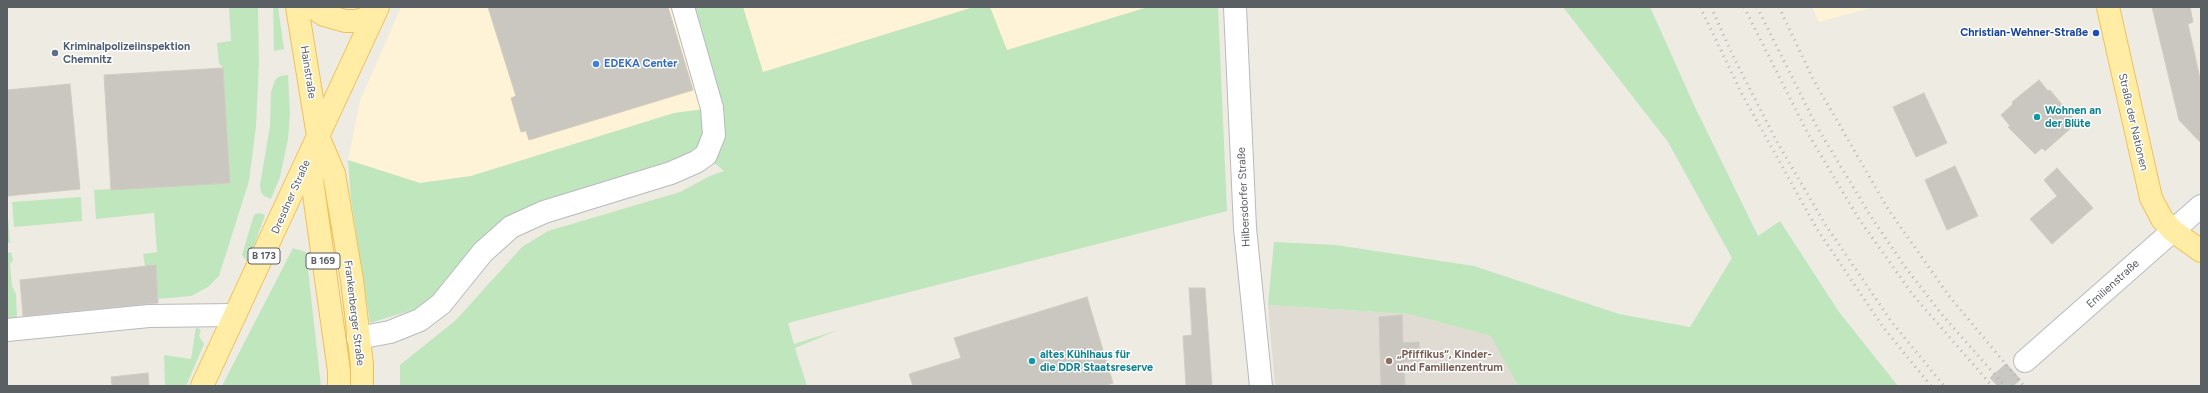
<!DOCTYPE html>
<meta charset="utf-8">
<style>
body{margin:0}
#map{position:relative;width:2208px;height:393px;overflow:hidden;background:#eeebe2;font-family:Figtree,sans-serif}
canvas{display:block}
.frame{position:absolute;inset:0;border:8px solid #5a5f63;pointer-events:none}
</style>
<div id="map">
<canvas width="2208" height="393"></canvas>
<div class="frame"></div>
</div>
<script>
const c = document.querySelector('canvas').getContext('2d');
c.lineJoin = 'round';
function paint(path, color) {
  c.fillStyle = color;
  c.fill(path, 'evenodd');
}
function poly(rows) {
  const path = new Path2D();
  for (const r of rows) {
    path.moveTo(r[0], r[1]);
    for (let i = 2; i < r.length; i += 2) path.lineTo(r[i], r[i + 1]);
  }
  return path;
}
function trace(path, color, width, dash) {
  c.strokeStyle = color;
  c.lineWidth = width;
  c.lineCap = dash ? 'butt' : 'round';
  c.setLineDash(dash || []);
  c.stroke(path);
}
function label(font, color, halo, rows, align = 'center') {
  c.font = font + ' Figtree,sans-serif';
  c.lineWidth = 3;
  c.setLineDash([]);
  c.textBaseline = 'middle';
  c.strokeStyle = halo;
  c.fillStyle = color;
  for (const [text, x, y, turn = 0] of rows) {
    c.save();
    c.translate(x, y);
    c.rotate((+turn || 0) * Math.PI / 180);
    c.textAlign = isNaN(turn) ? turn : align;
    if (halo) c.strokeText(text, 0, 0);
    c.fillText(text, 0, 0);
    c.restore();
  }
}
const commercial = poly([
 [401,7,683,7,712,108,674,113,471,176,420,183,348,160,360,101],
 [743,7,974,7,763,72],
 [990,7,1148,7,1007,51],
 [1812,7,1874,7,1819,22]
]);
const education = poly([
 [1268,305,1409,314,1492,336,1518,386,1275,386]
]);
const green = poly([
 [229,7,258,7,259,64,256,126,249,181,219,276,208,287,191,296,158,299,156,266,145,266,143,254,157,252,154,213,96,219,94,190,230,183,223,68,219,63,217,43,231,41],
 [273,7,278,7,284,49,274,51],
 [683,7,743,7,763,72,974,7,990,7,1007,50,1148,7,1218,7,1227,211,788,323,794,344,838,330,795,348,807,386,400,386,400,365,456,320,522,247,548,231,680,192,710,176,724,171,705,155,509,217,478,241,442,290,419,308,370,323,351,199,348,160,420,183,471,176,674,113,712,108],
 [1563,7,1650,7,1694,105,1758,236,1780,221,1839,312,1898,386,1518,386,1491,336,1409,314,1268,305,1274,242,1336,245,1474,266,1619,314,1690,327,1732,258,1668,142],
 [288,75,290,114,288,139,280,177,271,199,264,196,261,192,260,185,270,126,271,92,275,80,280,76],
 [81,197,82,221,14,227,12,202],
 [7,203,10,243,7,243],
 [259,213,265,215,248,263,242,255,253,218,255,214],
 [293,248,306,252,321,386,222,386],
 [11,252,13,260,10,264,12,286,16,294,17,318,7,319,7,253],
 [196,327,201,330,199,336,204,344,186,386,165,386,164,355,191,359]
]);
const building = poly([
 [488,7,668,7,693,90,529,140,526,131,521,132,511,98,516,96,488,7],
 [2152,7,2190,7,2193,22,2188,24,2201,83,2201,143,2179,120,2152,7],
 [223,68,230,183,111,190,104,75,223,68],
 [2039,80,2048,91,2050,90,2074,119,2068,125,2071,128,2045,151,2042,148,2035,154,2008,127,2010,126,2001,115,2013,104,2012,102,2039,80],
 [70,84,80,189,7,196,7,90,70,84],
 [1924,93,1947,143,1916,157,1893,107,1924,93],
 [1955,166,1978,216,1947,230,1925,180,1955,166],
 [2057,168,2093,208,2052,244,2030,219,2057,196,2044,180,2057,168],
 [156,265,158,303,23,316,20,280,156,265],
 [1189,288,1205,288,1212,386,1186,386,1183,336,1192,335,1189,288],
 [1087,297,1113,383,1105,386,913,386,909,374,961,358,954,338,1087,297],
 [1402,315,1403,343,1419,342,1420,361,1404,362,1405,386,1381,386,1379,317,1402,315],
 [148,373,149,386,112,386,111,377,148,373]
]);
const minorTunnel = poly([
 [1997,386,2025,361]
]);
const minor = poly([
 [1235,7,1245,228,1261,386],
 [7,330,149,316,235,315],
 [358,338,390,332,420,320,441,304,483,252,511,227,544,212,671,173,696,162,706,155,714,135,712,108,683,7],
 [2025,361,2201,206]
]);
const major = poly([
 [297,7,318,136,334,174,352,280,362,365,362,386],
 [312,7,324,15,345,21,356,21,373,16],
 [2108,7,2151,198,2162,219,2173,231,2201,251],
 [316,155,312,180,339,371,339,386],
 [202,386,378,7]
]);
const rail = poly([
 [1700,7,1743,96,1817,229,1883,327,1931,386],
 [1711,7,1733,56,1776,140,1825,224,1891,321,1944,386],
 [1744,7,1807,132,1859,219,1913,295,1992,386],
 [1757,7,1817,127,1870,215,1903,264,1943,316,2005,386],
 [1779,7,1813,79,1888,209,1949,296,2024,386]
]);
const markers = [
 [2096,33,4,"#1a4fb4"],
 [55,53,4,"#5c6f8a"],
 [596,64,4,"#3f7fe0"],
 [2037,117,4,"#0f9aa8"],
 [1032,361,4,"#0f9aa8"],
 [1389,361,4,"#8d6e63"]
];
const shields = [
 [264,256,32],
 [323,261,34]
];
const shieldNames = [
 ["B 173",264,256],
 ["B 169",323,261]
];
const transitNames = [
 ["Christian-Wehner-Straße",2088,33]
];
const serviceNames = [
 ["Kriminalpolizeiinspektion",63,47],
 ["Chemnitz",63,60]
];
const shopNames = [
 ["EDEKA Center",604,64]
];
const streetNames = [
 ["Hainstraße",308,72,81],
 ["Straße der Nationen",2133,122,77],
 ["Dresdner Straße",291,197,-66],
 ["Hilbersdorfer Straße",1244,197,-93],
 ["Emilienstraße",2113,284,-42],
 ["Frankenberger Straße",354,313,83]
];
const cultureNames = [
 ["Wohnen an",2045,111],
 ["der Blüte",2045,124],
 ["altes Kühlhaus für",1040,355],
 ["die DDR Staatsreserve",1040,368]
];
const educationNames = [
 ["„Pfiffikus“, Kinder-",1397,355],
 ["und Familienzentrum",1397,368]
];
paint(commercial, '#fef3d7');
paint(education, '#e0dcd3');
paint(green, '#c0e6be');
paint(building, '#cac7c1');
trace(building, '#d2ccc0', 1);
trace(minorTunnel, '#c9c8c2', 22, [22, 11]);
trace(minor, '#b7babf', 24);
trace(major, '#f2c057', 24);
trace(minor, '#fff', 22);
trace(major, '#ffeda6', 22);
trace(rail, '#b3b4b4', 3, [1, 5]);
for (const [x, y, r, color] of markers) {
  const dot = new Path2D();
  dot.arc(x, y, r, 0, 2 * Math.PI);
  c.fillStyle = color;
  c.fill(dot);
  trace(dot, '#fff', 1.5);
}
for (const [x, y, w] of shields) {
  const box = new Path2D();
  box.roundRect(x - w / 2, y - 8, w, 16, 3);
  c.fillStyle = '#fff';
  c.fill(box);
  trace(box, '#5a5f63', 1);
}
label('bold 10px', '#5a5f63', null, shieldNames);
label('bold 11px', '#164399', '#fff', transitNames, 'right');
label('bold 11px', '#4e5e75', '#fff', serviceNames, 'left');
label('bold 11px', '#366cbe', '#fff', shopNames, 'left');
label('11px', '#5a5f63', '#fff', streetNames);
label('bold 11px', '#0d838f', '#fff', cultureNames, 'left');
label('bold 11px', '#785e54', '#fff', educationNames, 'left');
</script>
